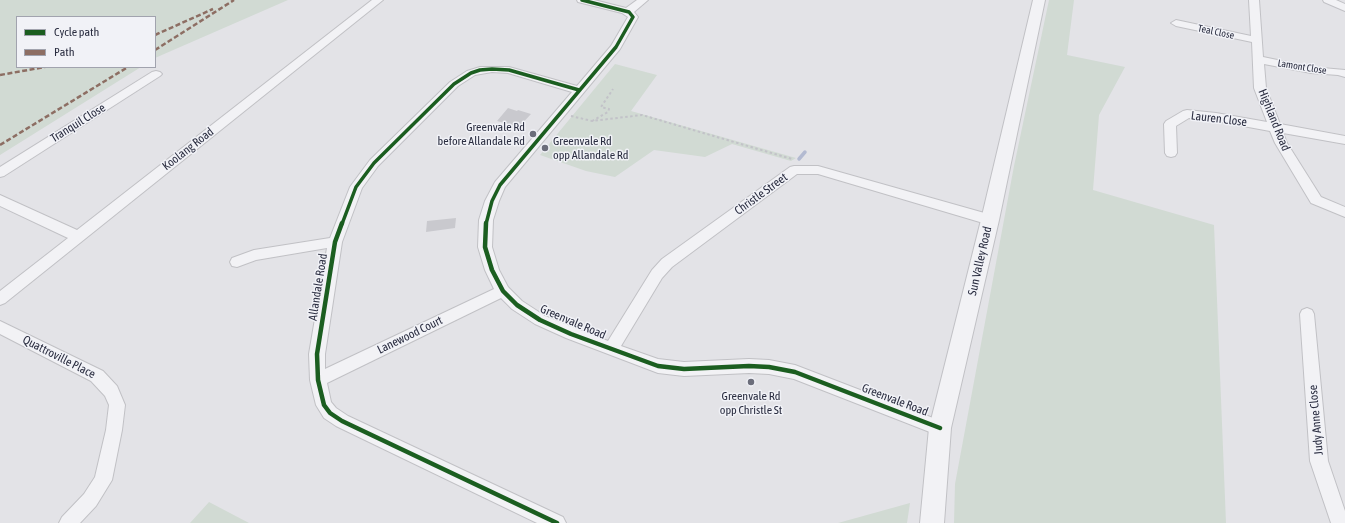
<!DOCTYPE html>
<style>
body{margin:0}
#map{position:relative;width:1345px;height:523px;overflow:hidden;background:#e3e3e7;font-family:"Asap Condensed",sans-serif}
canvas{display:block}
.legend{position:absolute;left:16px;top:16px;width:140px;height:52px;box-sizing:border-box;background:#f1f2f7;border:1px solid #a1a3ae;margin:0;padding:5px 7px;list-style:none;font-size:12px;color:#2a2d40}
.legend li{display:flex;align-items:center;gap:8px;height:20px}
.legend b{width:20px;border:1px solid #a1a3ae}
</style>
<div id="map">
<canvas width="1345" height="523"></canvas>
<ul class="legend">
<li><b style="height:5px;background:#1b5e20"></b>Cycle path</li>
<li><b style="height:5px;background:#8d6e63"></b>Path</li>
</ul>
</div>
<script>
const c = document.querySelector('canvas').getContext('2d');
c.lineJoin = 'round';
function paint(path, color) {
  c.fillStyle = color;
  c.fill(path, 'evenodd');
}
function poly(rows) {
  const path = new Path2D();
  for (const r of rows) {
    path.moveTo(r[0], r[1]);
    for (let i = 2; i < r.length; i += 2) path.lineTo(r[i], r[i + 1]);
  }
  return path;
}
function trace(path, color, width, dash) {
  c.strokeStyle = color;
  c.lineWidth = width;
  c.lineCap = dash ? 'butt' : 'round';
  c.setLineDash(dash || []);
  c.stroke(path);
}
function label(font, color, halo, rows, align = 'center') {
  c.font = font + ' "Asap Condensed",sans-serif';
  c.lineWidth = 3;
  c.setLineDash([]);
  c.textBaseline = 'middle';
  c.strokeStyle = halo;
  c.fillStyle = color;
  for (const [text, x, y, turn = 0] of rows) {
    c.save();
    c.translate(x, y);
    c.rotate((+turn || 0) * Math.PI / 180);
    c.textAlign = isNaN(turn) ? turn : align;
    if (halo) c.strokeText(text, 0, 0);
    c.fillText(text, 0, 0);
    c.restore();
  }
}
const green = poly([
 [0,0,288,0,155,58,155,17,17,17,17,67,141,67,0,155],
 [1049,0,1074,0,1067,55,1125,67,1099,115,1093,190,1214,225,1226,523,954,523,955,484,1014,166],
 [615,64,657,75,631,111,796,158,791,161,732,144,705,157,654,150,615,177,586,171,540,155],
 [209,502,249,523,190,523],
 [910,503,907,523,838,523]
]);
const stream = poly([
 [799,159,805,152]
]);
const building = poly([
 [508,108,517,111,518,110,531,114,519,127,497,121],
 [456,218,455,228,426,232,427,221]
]);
const path = poly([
 [571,116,592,121,642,115,792,159],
 [592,121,608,112,609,109,601,107,613,89]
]);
const minor = poly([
 [372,0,383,0,5,303,0,305,0,291,68,238,0,206,0,195,77,230,372,0],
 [577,0,594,0,626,8,637,0,648,0,634,12,638,17,620,49,505,187,499,201,493,220,492,247,499,270,508,287,522,301,545,316,608,341,652,270,662,259,790,167,794,166,818,166,995,216,997,220,995,224,990,225,818,174,797,174,672,267,662,278,621,346,658,359,684,362,749,359,769,360,795,365,946,423,948,428,946,433,940,436,794,379,769,374,749,373,684,376,658,373,566,338,535,324,512,309,501,298,327,383,331,402,336,408,348,416,563,517,566,523,537,523,336,426,324,418,316,405,310,380,309,354,327,248,256,260,237,267,232,266,230,262,232,258,254,250,330,238,350,187,370,160,450,82,467,71,480,67,509,67,577,86,611,46,628,17,622,13,578,2,577,0],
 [492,72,508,73,572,92,495,182,485,201,479,220,478,247,485,270,494,289,325,369,325,354,342,242,362,188,378,166,458,86,475,75,492,72],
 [1249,0,1259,0,1263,57,1311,67,1345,70,1345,77,1338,75,1311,73,1264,64,1266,88,1280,124,1345,136,1345,144,1283,133,1287,143,1321,197,1345,207,1345,217,1311,203,1275,143,1270,131,1216,121,1189,118,1176,126,1177,153,1175,156,1171,157,1167,156,1165,153,1164,124,1166,121,1183,111,1187,110,1216,113,1267,122,1254,88,1252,42,1176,26,1171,23,1176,20,1251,36,1249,0],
 [1323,0,1336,0,1345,4,1345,11,1324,2,1323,0],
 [156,71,160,72,162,74,160,76,4,176,0,177,0,167,152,72,156,71],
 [1307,308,1312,310,1314,314,1328,461,1345,511,1345,523,1331,523,1310,461,1300,314,1302,310,1307,308],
 [0,321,103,371,117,386,125,405,122,430,112,480,96,506,80,523,59,523,62,517,84,494,95,477,106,430,109,405,105,396,91,381,0,334,0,321]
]);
const tertiary = poly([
 [1033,0,1045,0,999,220,951,428,944,523,920,523,929,428,981,220,1033,0]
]);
const quiet = poly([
 [155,35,213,9],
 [155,50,234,0],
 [0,75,45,67],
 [0,145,128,67]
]);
const cyclewayFar1 = poly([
 [342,224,356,187,374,163,454,84,471,73,480,70,492,69,509,70,579,90],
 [486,224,492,201,500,185,616,47,633,17,629,12,582,0]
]);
const cycleway = poly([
 [342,223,335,242,317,354,318,380,324,405,330,413,342,421,557,523],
 [486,223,485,247,492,270,503,291,517,305,540,320,571,334,658,366,684,369,749,366,769,367,795,372,940,428]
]);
const markers = [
 [533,134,4,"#6b6d7a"],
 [545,148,4,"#6b6d7a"],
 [751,382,4,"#6b6d7a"]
];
const farStreetnames = [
 ["Teal Close",1216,32,12],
 ["Lamont Close",1302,67,9]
];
const streetNames = [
 ["Lauren Close",1219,119,7],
 ["Highland Road",1274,120,68],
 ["Tranquil Close",78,123,-32],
 ["Koolang Road",188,149,-38],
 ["Christle Street",761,194,-36],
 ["Sun Valley Road",980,261,-77],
 ["Allandale Road",318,287,-81],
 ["Greenvale Road",573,322,23],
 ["Lanewood Court",410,335,-26],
 ["Quattroville Place",59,357,27],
 ["Greenvale Road",895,400,21],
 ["Judy Anne Close",1316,420,-95]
];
const poiNames = [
 ["Greenvale Rd",525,127],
 ["before Allandale Rd",525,141],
 ["Greenvale Rd",553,141,"left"],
 ["opp Allandale Rd",553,155,"left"],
 ["Greenvale Rd",751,396,"center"],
 ["opp Christle St",751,410,"center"]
];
paint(green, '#d1dad3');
trace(stream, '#b3bad1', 3.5);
paint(building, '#c9c9ce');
trace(minor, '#c1c1c5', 2);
trace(tertiary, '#c1c1c5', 2);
trace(path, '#c2c2c8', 2, [2.5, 2.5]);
paint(minor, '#f2f2f5');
paint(tertiary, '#f2f2f5');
trace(quiet, '#8d6e63', 2.5, [5, 2.5]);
trace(cyclewayFar1, '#1b5e20', 3.5);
trace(cycleway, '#1b5e20', 4.5);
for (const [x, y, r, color] of markers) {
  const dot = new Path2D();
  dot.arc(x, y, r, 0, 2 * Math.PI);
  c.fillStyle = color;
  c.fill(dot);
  trace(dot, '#f1f2f7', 1.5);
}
label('10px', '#2a2d40', '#f1f2f7', farStreetnames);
label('12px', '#2a2d40', '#f1f2f7', streetNames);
label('12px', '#2a2d40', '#f1f2f7', poiNames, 'right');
</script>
